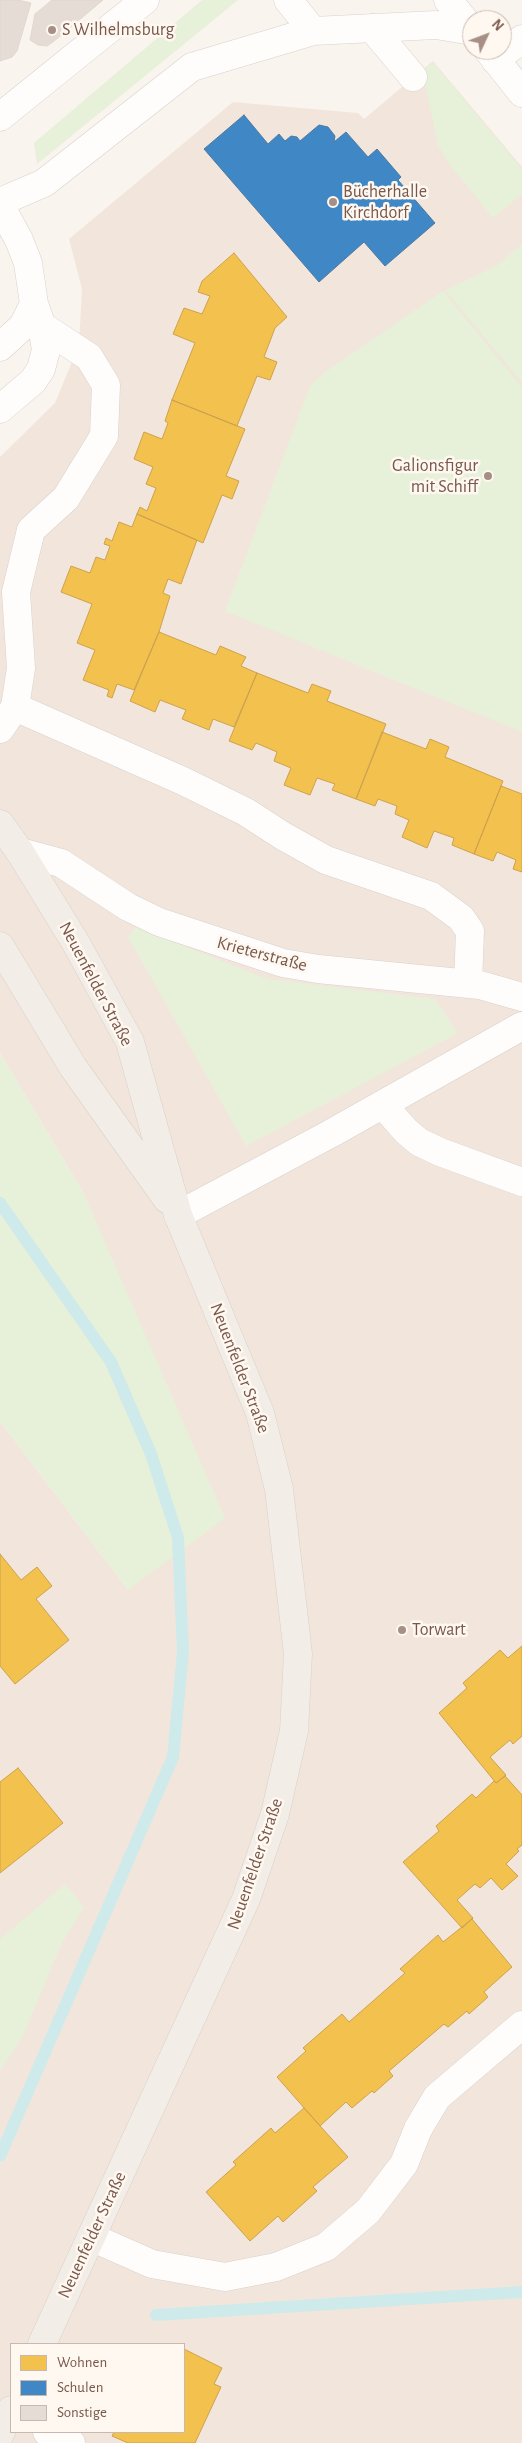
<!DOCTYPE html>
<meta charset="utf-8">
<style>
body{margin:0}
#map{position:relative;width:522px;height:2443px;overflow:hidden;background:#f9f4ee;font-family:"Alegreya Sans",sans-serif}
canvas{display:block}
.legend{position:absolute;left:10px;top:2343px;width:175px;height:90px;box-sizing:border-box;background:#fff8f0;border:1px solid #c9b8ae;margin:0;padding:6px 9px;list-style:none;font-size:15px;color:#79584c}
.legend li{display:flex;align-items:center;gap:10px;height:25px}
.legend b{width:25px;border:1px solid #c9b8ae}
.north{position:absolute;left:462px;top:10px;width:50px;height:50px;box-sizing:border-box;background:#fff8f0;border:1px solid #c9b8ae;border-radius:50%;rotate:47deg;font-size:14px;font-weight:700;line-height:20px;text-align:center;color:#79584c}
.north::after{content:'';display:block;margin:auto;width:18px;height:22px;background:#a68f85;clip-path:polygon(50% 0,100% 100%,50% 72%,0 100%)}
</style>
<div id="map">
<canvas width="522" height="2443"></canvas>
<ul class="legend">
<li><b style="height:14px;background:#f2c14e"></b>Wohnen</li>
<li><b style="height:14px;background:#3f88c5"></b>Schulen</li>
<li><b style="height:14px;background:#e5dcd5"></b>Sonstige</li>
</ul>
<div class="north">N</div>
</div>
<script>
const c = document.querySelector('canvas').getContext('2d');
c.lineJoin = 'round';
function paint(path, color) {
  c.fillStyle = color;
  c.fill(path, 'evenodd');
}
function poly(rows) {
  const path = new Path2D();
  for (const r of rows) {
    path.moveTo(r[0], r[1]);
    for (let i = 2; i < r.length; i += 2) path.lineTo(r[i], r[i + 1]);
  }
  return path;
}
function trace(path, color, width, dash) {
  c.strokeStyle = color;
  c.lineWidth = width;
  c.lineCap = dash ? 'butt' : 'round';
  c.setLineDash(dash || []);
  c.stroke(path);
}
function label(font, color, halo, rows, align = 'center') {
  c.font = font + ' "Alegreya Sans",sans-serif';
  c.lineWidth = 5;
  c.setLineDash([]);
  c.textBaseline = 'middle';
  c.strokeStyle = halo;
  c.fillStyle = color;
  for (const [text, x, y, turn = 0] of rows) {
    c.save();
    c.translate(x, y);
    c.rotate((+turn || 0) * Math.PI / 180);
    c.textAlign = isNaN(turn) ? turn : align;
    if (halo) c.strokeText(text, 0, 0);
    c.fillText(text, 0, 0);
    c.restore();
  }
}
const residential = poly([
 [433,61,522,167,522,2443,0,2443,0,1421,128,1590,84,1194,0,1053,0,457,55,403,79,345,82,289,69,239,233,102,358,113,364,119],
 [11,2344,184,2344,184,2432,11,2432]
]);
const green = poly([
 [202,0,238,0,37,164,34,143],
 [433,62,522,169,522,194,493,218,449,164,438,145,426,88,417,76],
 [522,244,522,383,445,290,495,267],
 [443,291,522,387,522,732,225,611,310,386,325,372],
 [136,927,267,979,435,999,458,1033,246,1146,128,937],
 [0,1053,84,1194,225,1518,128,1590,0,1421],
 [65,1884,84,1907,61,1945,22,2038,0,2071,0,1939]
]);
const homes = poly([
 [234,253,287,317,275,328,264,357,277,362,270,380,257,376,237,426,172,400,195,343,173,334,184,308,202,314,210,296,198,292,202,281,234,253],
 [172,400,245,429,226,476,239,481,232,499,222,495,203,543,137,514,140,507,147,511,156,488,146,484,153,467,134,459,144,432,162,439,168,423,165,421,172,400],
 [137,514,197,540,181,584,168,579,163,593,170,596,159,632,134,690,117,684,112,698,107,696,109,690,83,680,95,650,77,643,92,604,61,592,71,566,90,573,96,557,105,560,110,546,104,544,106,538,112,541,119,522,132,527,137,514],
 [159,632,216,655,220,646,246,657,241,666,257,673,234,727,213,719,209,730,182,719,186,710,160,700,155,712,130,701,159,632],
 [257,673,308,693,312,684,331,691,327,701,386,724,356,799,332,790,335,784,317,778,310,795,284,785,291,768,274,761,277,752,256,743,252,750,229,741,257,673],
 [382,732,426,749,430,739,449,747,445,757,503,781,474,854,452,845,454,838,434,831,427,848,402,837,409,820,395,814,397,806,378,799,375,806,356,799,382,732],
 [501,786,522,794,522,872,513,869,516,860,497,852,493,861,474,854,501,786],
 [0,1554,21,1580,37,1567,52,1586,36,1599,69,1640,15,1684,0,1666,0,1554],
 [522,1646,522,1736,513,1744,510,1740,490,1757,506,1775,496,1783,439,1713,467,1688,463,1683,500,1650,508,1658,522,1646],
 [18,1768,63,1823,0,1873,0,1782,18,1768],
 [505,1776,522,1795,522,1845,517,1849,519,1851,506,1864,518,1876,502,1890,491,1878,480,1888,475,1884,457,1900,473,1918,462,1928,403,1862,439,1831,436,1826,472,1794,476,1798,494,1781,496,1783,505,1776],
 [472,1919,512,1967,484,1992,488,1997,469,2014,467,2011,448,2027,444,2024,389,2071,393,2076,374,2093,372,2091,352,2108,346,2102,320,2126,277,2077,306,2051,303,2048,342,2014,349,2022,405,1973,400,1969,438,1935,443,1942,472,1919],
 [304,2108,348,2157,313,2187,317,2191,283,2222,278,2216,250,2241,206,2192,236,2165,233,2162,271,2128,275,2133,304,2108],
 [184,2349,222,2368,214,2384,221,2387,195,2443,128,2443,112,2436,114,2432,184,2432,184,2349]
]);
const schools = poly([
 [244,115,268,144,279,134,285,141,291,136,297,137,300,141,319,125,328,127,335,136,334,142,346,132,368,157,377,149,401,177,398,180,435,223,385,266,364,242,319,282,204,149,244,115]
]);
const stream = poly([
 [0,1203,111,1362,151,1454,178,1538,183,1652,173,1757,0,2156],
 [156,2315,522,2292]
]);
const building = poly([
 [0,0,18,0,31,3,17,51,12,57,0,61,0,0],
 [52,0,103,0,53,42,47,46,38,45,30,40,35,14,52,0]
]);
const minor = poly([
 [288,0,313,31],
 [448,0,472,30],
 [372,28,413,77],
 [488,50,522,93],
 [495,60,522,39],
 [0,117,145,0],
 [0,202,44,183,192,67,313,31,436,25,472,31],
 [0,205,19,240,28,263,34,304,42,326,46,350,41,369,33,381,0,409],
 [0,347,23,326,34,304],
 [15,707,183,781,246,812,283,836,326,860,431,896,461,918,470,931,468,984],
 [0,729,15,707,21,668,16,592,31,530,66,498,104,436,106,385,89,357,42,326],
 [20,852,61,863,128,907,159,922,283,963,318,969,480,985,522,997],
 [383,1105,406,1131,419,1142,440,1152,522,1182],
 [178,1215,330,1134,522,1026],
 [91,2237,152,2264,225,2277,276,2267,326,2247,368,2211,404,2164,418,2129,437,2097,522,2025],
 [47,2432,71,2443]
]);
const major = poly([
 [0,824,20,852,77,945,130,1042,178,1215,260,1413,279,1489,298,1654,294,1731,275,1814,246,1899,42,2344],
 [0,946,73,1067,167,1199],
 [0,2434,11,2410]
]);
const markers = [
 [52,30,5,"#a68f85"],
 [333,202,5,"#a68f85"],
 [488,476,5,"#a68f85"],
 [402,1630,5,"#a68f85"]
];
const poiNames = [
 ["S Wilhelmsburg",62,30],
 ["Bücherhalle",343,192],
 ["Kirchdorf",343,213],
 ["Galionsfigur",478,466,"right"],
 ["mit Schiff",478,487,"right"],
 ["Torwart",412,1630]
];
const streetNames = [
 ["Krieterstraße",262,954,15],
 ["Neuenfelder Straße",96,984,62],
 ["Neuenfelder Straße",240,1368,69],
 ["Neuenfelder Straße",255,1864,-71],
 ["Neuenfelder Straße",92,2235,-65]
];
paint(residential, '#f2e6dc');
paint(green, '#e7f0d9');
paint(homes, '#f2c14e');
trace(homes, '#cea24d', 1);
paint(schools, '#3f88c5');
trace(schools, '#507aa1', 1);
trace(stream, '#cfeaea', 12);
paint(building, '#e5dcd5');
trace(building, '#e2d6d0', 1);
trace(minor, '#d8d1cc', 29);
trace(major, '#dad0cb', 29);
trace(minor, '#fefdfc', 28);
trace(major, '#f3ede7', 28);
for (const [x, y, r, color] of markers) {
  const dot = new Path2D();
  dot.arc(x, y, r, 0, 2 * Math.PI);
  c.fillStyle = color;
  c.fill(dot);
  trace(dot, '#fff8f0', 2);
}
label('18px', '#79584c', '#fff8f0', poiNames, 'left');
label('18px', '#79584c', '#fff8f0', streetNames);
</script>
